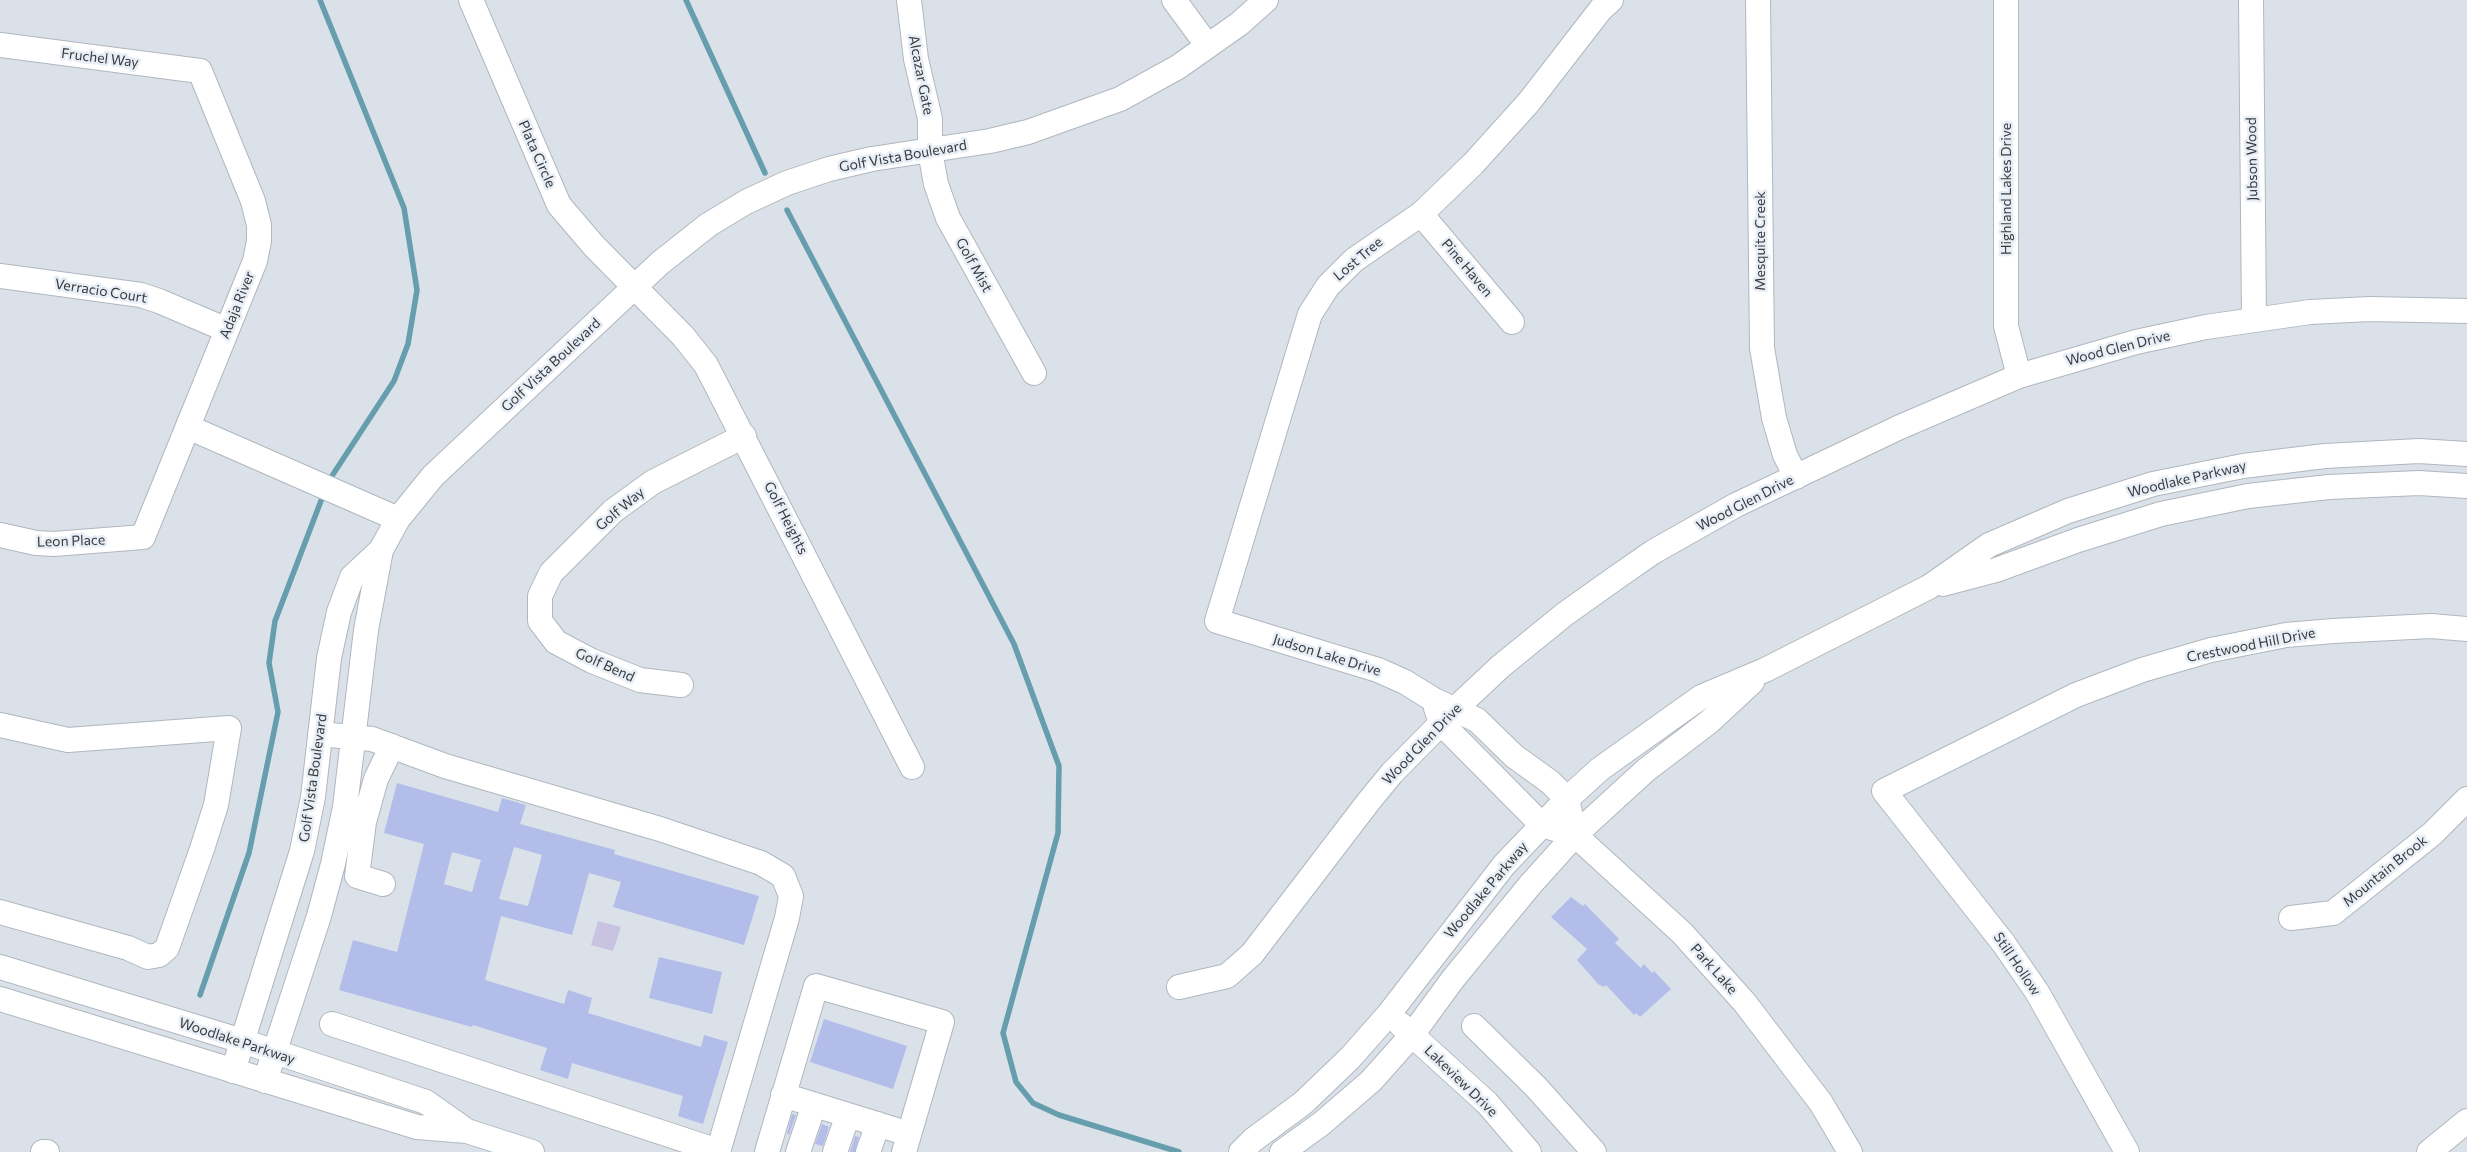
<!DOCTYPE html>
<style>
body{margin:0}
canvas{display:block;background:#dae1e9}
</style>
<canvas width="2467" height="1152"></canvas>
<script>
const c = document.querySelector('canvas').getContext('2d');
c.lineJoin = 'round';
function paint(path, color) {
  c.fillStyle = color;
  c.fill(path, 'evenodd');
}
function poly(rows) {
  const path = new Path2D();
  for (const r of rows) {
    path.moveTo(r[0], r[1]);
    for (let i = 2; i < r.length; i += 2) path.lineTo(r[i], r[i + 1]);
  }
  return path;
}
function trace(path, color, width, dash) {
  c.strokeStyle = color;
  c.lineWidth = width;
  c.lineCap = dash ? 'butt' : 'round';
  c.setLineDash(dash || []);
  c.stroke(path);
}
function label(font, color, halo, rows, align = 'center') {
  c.font = font + ' Commissioner,sans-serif';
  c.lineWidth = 5;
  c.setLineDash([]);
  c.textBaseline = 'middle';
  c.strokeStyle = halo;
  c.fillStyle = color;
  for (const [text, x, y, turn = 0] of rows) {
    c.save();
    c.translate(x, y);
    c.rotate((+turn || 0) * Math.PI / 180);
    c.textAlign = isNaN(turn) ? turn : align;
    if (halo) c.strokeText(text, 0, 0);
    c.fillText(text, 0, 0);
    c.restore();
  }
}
const green = poly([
 [598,921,621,927,613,951,591,945]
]);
const stream = poly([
 [320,0,404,208,417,290,408,344,394,381,328,482],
 [686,0,765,173],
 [787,210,1014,644,1059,766,1058,833,1003,1033,1016,1082,1033,1103,1059,1115,1179,1152],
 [200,995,249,853,278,712,269,663,275,621,324,493]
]);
const building = poly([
 [397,783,498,812,502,798,526,805,520,824,615,850,614,854,759,896,744,945,613,907,621,882,589,873,572,935,501,916,485,980,564,1004,568,990,592,998,588,1013,701,1047,704,1035,728,1042,703,1124,678,1116,683,1096,572,1063,568,1079,540,1070,547,1048,473,1025,472,1027,339,990,353,940,397,952,424,844,384,833],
 [514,847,542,855,528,906,499,899],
 [452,852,481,860,472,892,444,884],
 [1571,897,1583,906,1585,904,1619,939,1615,943,1641,968,1644,964,1652,973,1654,971,1671,989,1640,1017,1636,1013,1634,1015,1606,985,1604,987,1598,984,1577,960,1587,949,1551,917],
 [659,957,722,972,712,1014,649,998],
 [824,1019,907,1046,893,1089,810,1062],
 [792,1114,796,1115,789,1135,787,1134],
 [822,1124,829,1127,823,1146,815,1144],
 [855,1136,859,1137,855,1152,850,1152]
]);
const minor = poly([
 [471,0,559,205,594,246,683,336,706,365,912,767],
 [909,0,916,59,930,119,930,151,936,184,948,218,1034,373],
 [1174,0,1207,45],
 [1758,0,1762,348,1774,418,1785,455,1796,477],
 [2006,0,2006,326,2019,376],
 [2251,0,2254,319],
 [0,45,200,71,253,201,259,225,259,241,255,261,143,537,54,544,36,543,0,535],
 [1421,214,1512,322],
 [0,276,141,295,159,301,227,330],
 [188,427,398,519],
 [1943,584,1996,570,2078,540,2161,514,2248,496,2329,487,2419,483,2467,486],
 [681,685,640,680,592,661,556,642,540,621,540,596,551,573,613,511,653,482,744,436],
 [1436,708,1441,723,1542,825,1575,835,1682,933,1745,1003,1821,1103,1850,1152],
 [0,725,68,740,229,728,216,805,202,849,167,948,159,955,148,957,128,948,0,912],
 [320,734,372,739,445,766,660,829,761,863,783,876,791,896,787,918,718,1152],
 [1575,835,1567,799,1550,782,1514,756,1477,720,1434,700,1405,682,1378,670,1217,621,1310,314,1328,286,1354,260,1421,214,1473,164,1529,102,1601,9,1611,0],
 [383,884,357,876,364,822,376,779,392,746],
 [2291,918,2333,913,2432,834,2467,799],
 [0,967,242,1041,426,1102,467,1131],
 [1179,987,1227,976,1252,954,1369,801,1392,773,1455,709,1501,666,1565,614,1617,577,1653,552,1736,505,1900,427,2019,376,2136,342,2206,327,2310,312,2370,309,2467,311],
 [0,999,417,1127,467,1131,532,1152],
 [332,1024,718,1151],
 [1400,1024,1487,1103,1529,1152],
 [1474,1026,1536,1087,1594,1152],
 [233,1071,302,851,313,797,329,658,339,612,352,577,381,550,398,519,433,476,660,263,708,225,746,202,787,183,829,169,872,159,990,141,1028,132,1120,99,1178,67,1239,24,1266,0],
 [265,1081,319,916,333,864,345,807,366,630,381,550],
 [783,1095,909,1134],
 [43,1152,47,1152],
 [767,1152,816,986,942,1022,904,1152],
 [798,1152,814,1105],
 [835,1152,848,1115],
 [868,1152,878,1124],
 [1241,1152,1253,1140,1303,1103,1350,1058,1388,1015,1504,865,1567,799,1600,769,1701,697,1765,670,1929,587,1989,545,2068,511,2153,484,2243,466,2325,456,2419,451,2467,454],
 [1282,1152,1321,1124,1371,1081,1412,1035,1453,979,1530,885,1575,835,1646,770,1709,722,1752,682],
 [2127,1152,2037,992,2004,944,1884,791,2076,695,2142,670,2211,650,2286,635,2333,631,2431,626,2467,629],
 [2429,1152,2467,1121]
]);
const streetNames = [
 ["Fruchel Way",100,58,7],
 ["Alcazar Gate",921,75,79],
 ["Plata Circle",537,154,66],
 ["Golf Vista Boulevard",903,156,-10],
 ["Jubson Wood",2252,159,-91],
 ["Highland Lakes Drive",2006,189,-90],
 ["Mesquite Creek",1760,241,-90],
 ["Lost Tree",1358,259,-40],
 ["Golf Mist",974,265,61],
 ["Pine Haven",1467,268,50],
 ["Verracio Court",101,291,9],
 ["Adaja River",237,305,-68],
 ["Wood Glen Drive",2118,348,-14],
 ["Golf Vista Boulevard",551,365,-43],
 ["Woodlake Parkway",2187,479,-13],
 ["Wood Glen Drive",1745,503,-27],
 ["Golf Way",620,509,-40],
 ["Golf Heights",786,518,63],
 ["Leon Place",71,541,-2],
 ["Crestwood Hill Drive",2251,645,-11],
 ["Judson Lake Drive",1327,655,17],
 ["Golf Bend",605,665,24],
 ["Wood Glen Drive",1422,744,-46],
 ["Golf Vista Boulevard",313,778,-82],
 ["Mountain Brook",2385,871,-39],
 ["Woodlake Parkway",1486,890,-50],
 ["Still Hollow",2017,964,56],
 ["Park Lake",1714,969,48],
 ["Woodlake Parkway",237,1041,18],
 ["Lakeview Drive",1461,1081,44]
];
paint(green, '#c9c3e2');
trace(stream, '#669ead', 5.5);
paint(building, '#b3bde9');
trace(minor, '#b0b7bf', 26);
trace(minor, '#fff', 24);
label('14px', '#383a3e', '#e7eef6', streetNames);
</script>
